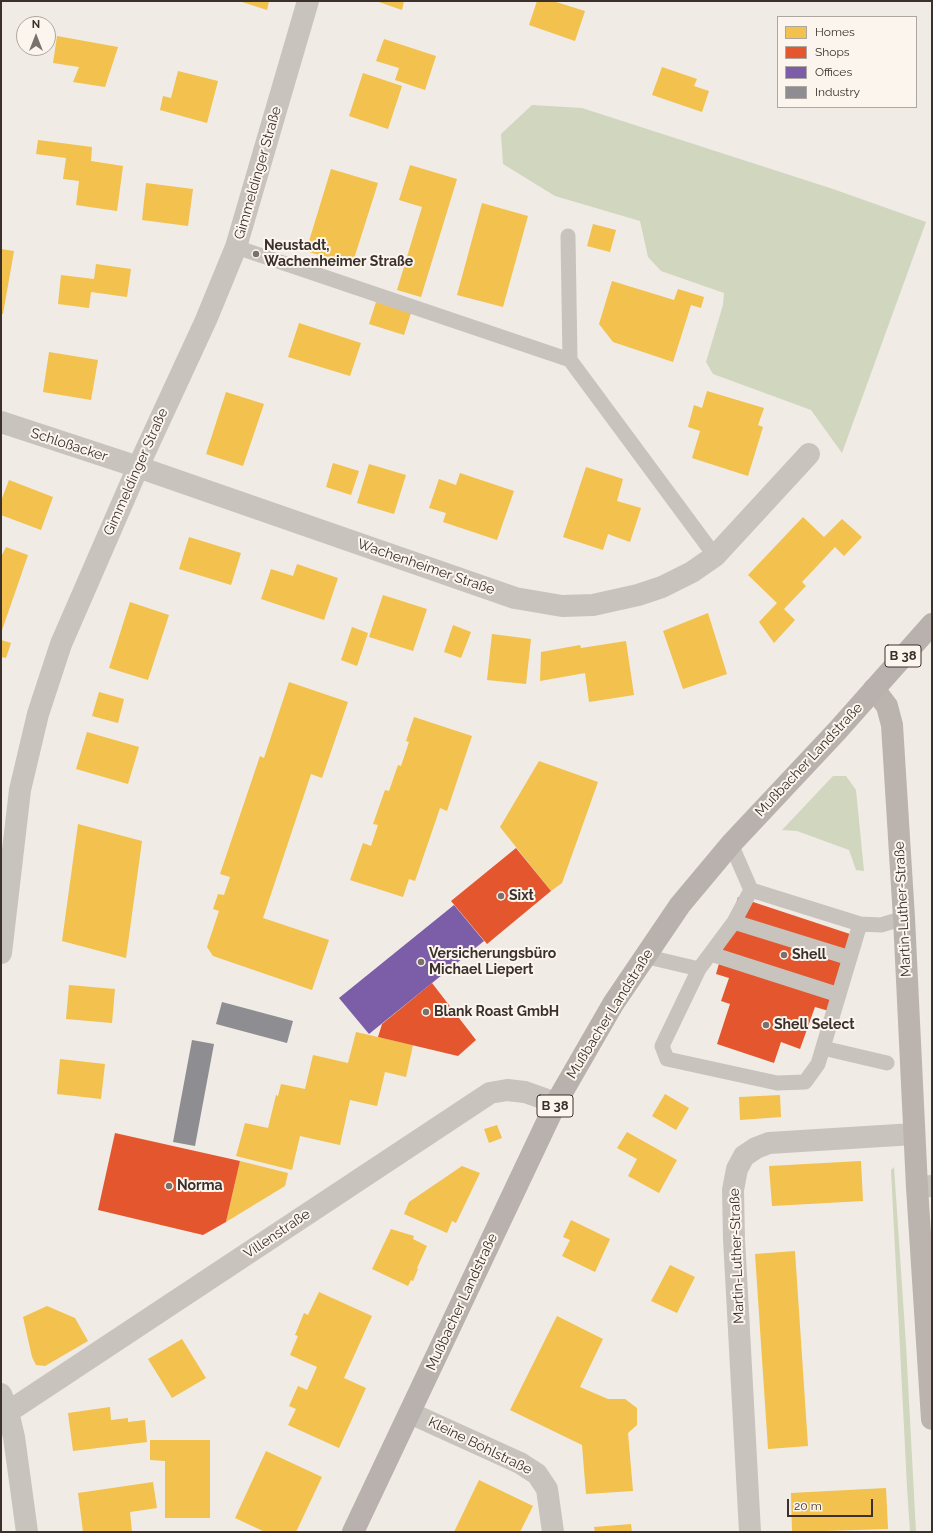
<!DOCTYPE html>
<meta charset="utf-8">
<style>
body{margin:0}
#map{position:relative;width:933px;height:1533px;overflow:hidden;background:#f0ebe5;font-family:Raleway,sans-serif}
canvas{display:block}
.frame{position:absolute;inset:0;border:2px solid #3b302b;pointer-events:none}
.legend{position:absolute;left:777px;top:16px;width:140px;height:92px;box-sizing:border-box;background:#fbf5ee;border:1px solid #aea6a0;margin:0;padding:5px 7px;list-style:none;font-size:12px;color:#3b302b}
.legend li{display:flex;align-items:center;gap:8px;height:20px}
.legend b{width:20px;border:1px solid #aea6a0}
.north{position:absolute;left:16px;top:16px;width:40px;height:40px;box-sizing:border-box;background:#fbf5ee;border:1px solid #aea6a0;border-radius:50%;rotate:0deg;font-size:11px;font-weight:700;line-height:16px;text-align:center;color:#3b302b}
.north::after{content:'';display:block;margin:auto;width:14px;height:18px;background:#7a716c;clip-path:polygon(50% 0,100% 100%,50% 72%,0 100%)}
.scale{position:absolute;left:787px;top:1499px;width:86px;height:18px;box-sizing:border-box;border:2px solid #3b302b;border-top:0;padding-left:5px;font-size:12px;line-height:14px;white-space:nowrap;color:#3b302b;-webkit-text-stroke:3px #fbf5ee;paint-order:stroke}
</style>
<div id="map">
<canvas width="933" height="1533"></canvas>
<div class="frame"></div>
<ul class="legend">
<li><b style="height:11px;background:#f2c14e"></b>Homes</li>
<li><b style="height:11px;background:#e4572e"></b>Shops</li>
<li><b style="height:11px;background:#7b5ea7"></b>Offices</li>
<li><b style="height:11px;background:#8d8d92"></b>Industry</li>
</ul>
<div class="north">N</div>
<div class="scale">20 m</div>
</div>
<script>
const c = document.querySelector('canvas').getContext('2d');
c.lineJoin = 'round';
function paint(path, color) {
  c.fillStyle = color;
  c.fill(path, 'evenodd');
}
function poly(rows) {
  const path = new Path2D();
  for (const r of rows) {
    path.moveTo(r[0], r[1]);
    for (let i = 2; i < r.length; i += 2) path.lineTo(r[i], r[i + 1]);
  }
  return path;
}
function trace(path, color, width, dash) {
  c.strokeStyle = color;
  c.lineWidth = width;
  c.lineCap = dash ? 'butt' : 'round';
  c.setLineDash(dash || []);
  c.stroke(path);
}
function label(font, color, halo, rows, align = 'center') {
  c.font = font + ' Raleway,sans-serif';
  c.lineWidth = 4;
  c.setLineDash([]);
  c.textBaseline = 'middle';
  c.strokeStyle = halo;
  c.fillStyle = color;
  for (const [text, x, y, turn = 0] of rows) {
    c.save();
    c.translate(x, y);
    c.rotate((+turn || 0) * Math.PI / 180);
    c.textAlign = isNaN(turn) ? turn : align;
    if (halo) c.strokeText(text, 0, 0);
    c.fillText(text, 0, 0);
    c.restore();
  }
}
const green = poly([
 [532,105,582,108,833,189,926,222,842,453,811,410,713,374,706,362,723,305,724,293,661,271,648,257,640,221,555,196,503,164,501,134],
 [833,776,846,776,856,790,864,871,856,870,849,850,797,831,782,830],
 [894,1167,906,1345,916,1532,910,1532,907,1487,891,1170]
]);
const homes = poly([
 [239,1,269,1,267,10],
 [376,1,404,1,402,10],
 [537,1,553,1,585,11,575,41,529,25],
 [57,36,118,47,105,87,73,82,79,67,53,63],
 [384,39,436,56,425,90,395,80,399,68,376,61],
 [662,67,697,79,694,86,709,91,702,112,652,95],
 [178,71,218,81,207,123,160,110,163,96,171,98],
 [363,73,402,86,388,129,349,116],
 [38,140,92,147,91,161,123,166,117,211,76,205,79,181,63,179,66,158,36,154],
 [410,165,457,179,421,297,397,290,422,207,399,200],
 [331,169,378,183,352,265,306,251],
 [146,183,193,189,188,226,142,220],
 [482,203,528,216,503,307,457,295],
 [593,224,616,230,610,252,587,246],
 [1,249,14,251,3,314,1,314],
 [96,264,131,269,127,297,91,292,89,308,58,304,61,275,94,279],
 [612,281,674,300,678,289,704,297,701,308,691,305,673,362,613,342,599,324],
 [376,302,411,313,404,335,369,324],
 [299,323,361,343,350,376,288,357],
 [49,352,98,360,91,400,43,392],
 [707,391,764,408,758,425,763,427,748,476,692,458,700,431,688,427,694,405,702,408],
 [226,392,264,404,243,466,206,454],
 [333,463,359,471,351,495,326,487],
 [369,464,406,475,394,514,357,503],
 [586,467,623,479,617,501,641,508,630,542,608,534,603,550,563,537],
 [460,473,514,491,497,540,443,522,446,513,429,508,439,479,456,485],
 [9,480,53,497,41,530,1,515,1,501],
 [803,517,824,537,842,519,862,537,844,556,835,547,802,582,806,586,784,609,795,620,774,643,759,622,777,603,748,575],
 [189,537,241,553,231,585,179,569],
 [6,547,28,555,1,633,1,557],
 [297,564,338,578,324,620,261,599,271,569,293,576],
 [383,595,427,609,413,651,369,637],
 [130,602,169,615,148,680,109,668],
 [708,613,727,674,683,689,663,631],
 [453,625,471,632,461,658,444,652],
 [352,627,368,633,357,666,341,660],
 [492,634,531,639,526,684,487,680],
 [1,640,11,643,6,658,1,657],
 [626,641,634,695,589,702,585,673,540,681,541,652,580,645,581,648],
 [289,682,348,702,322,778,311,774,263,918,329,940,312,990,213,956,207,947,219,911,213,909,218,894,224,895,230,877,220,874,260,756,264,758],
 [99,692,124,699,118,723,92,716],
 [414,717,472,736,447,811,440,808,415,881,409,879,403,897,350,880,363,843,371,846,378,825,373,824,385,790,389,791,398,765,401,766,409,742,406,741],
 [87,732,139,747,128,784,76,769],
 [539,761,598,782,562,883,551,891,500,827],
 [78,824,142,841,126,958,62,941],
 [69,985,115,989,112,1023,66,1019],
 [356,1032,413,1045,406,1077,385,1072,377,1106,350,1100,340,1145,300,1136,292,1170,236,1156,245,1123,268,1128,276,1095,278,1096,281,1084,305,1089,313,1055,348,1063],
 [60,1059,105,1064,101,1099,57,1094],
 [665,1094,689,1108,676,1130,652,1116],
 [780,1095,781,1117,740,1120,739,1097],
 [497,1125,502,1138,489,1143,484,1129],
 [627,1132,677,1160,659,1193,628,1176,637,1159,617,1148],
 [240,1161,288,1173,285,1186,226,1222],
 [861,1161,863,1201,772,1206,769,1166],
 [462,1166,480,1173,456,1223,452,1221,447,1233,404,1214,409,1202],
 [571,1220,610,1239,595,1272,562,1256,570,1240,563,1237],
 [391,1229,414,1236,413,1239,427,1246,417,1268,418,1269,413,1281,411,1280,408,1286,372,1269],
 [795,1251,808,1446,768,1449,755,1254],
 [670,1265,695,1277,677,1313,651,1301],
 [319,1292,372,1316,344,1378,366,1388,339,1448,288,1425,296,1409,289,1406,298,1386,307,1390,317,1367,290,1355,298,1336,295,1335,304,1313,308,1315],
 [47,1306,75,1318,88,1341,45,1366,36,1365,32,1357,23,1317],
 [557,1316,603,1339,580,1387,608,1399,625,1399,637,1408,637,1425,628,1433,633,1491,586,1494,582,1445,510,1410],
 [182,1339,206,1378,172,1398,148,1359],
 [110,1407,111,1420,128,1418,128,1422,145,1420,147,1442,73,1451,68,1413],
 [150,1440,210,1440,210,1518,165,1518,165,1461,150,1460],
 [266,1451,322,1477,296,1532,265,1532,235,1518],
 [479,1480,533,1506,520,1532,454,1532],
 [153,1482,157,1508,130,1512,132,1532,83,1532,78,1493],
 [886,1488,888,1529,792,1532,791,1493],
 [631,1524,632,1532,595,1532,594,1527]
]);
const shops = poly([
 [516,848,551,891,487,944,451,901],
 [738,897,853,935,829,1011,815,1007,800,1049,781,1042,774,1063,717,1044,730,1004,721,1001,729,978,716,974],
 [432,983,476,1040,458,1056,378,1037,382,1024],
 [115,1133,240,1161,226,1222,203,1235,98,1210]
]);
const offices = poly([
 [454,905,484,941,369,1034,339,998]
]);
const industry = poly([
 [222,1002,293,1021,287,1043,216,1024],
 [192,1040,214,1044,195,1146,173,1142]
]);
const lane = poly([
 [568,236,570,360,715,556],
 [236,247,570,360],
 [731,844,751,890,860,924,881,925,904,918],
 [751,890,734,922,699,969,662,1046,667,1059,777,1083,805,1082,818,1064,860,924],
 [734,922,850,958],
 [711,954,839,995],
 [644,956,699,969],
 [823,1048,887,1063]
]);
const street = poly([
 [1,422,138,467,515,598,562,606,593,605,638,595,662,587,692,572,715,556,809,454],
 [1,953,20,790,38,714,61,644,138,467,206,320,236,247,308,1],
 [917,1187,932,1186],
 [1,1394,8,1412,14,1437,27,1532],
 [8,1412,490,1093,507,1090,525,1092,556,1103],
 [410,1413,520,1463,537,1474,547,1489,553,1532],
 [750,1532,734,1239,733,1190,737,1169,744,1156,756,1148,769,1143,914,1134]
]);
const secondary = poly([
 [874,689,887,706,892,725,904,918,917,1187,932,1419]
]);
const primary = poly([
 [353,1532,556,1103,613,1004,680,905,731,844,837,731,932,624]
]);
const markers = [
 [256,254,4,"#7a716c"],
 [501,896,4,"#7a716c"],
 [784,955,4,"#7a716c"],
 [421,962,4,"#7a716c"],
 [426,1012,4,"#7a716c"],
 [766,1025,4,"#7a716c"],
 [169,1186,4,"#7a716c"]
];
const shields = [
 [903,656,36],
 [555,1106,36]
];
const shieldNames = [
 ["B 38",903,656],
 ["B 38",555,1106]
];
const streetNames = [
 ["Gimmeldinger Straße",258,173,-74],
 ["Schloßacker",69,445,18],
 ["Gimmeldinger Straße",136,472,-66],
 ["Wachenheimer Straße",426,567,19],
 ["Mußbacher Landstraße",809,760,-47],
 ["Martin-Luther-Straße",903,909,-93],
 ["Mußbacher Landstraße",610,1014,-58],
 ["Villenstraße",277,1234,-34],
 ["Martin-Luther-Straße",737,1256,-92],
 ["Mußbacher Landstraße",462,1302,-65],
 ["Kleine Böhlstraße",480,1446,26]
];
const poiNames = [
 ["Neustadt,",264,246],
 ["Wachenheimer Straße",264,262],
 ["Sixt",509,896],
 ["Versicherungsbüro",429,954],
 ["Michael Liepert",429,970],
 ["Shell",792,955],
 ["Blank Roast GmbH",434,1012],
 ["Shell Select",774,1025],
 ["Norma",177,1186]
];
paint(green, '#d1d6bf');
paint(homes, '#f2c14e');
paint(shops, '#e4572e');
paint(offices, '#7b5ea7');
paint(industry, '#8d8d92');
trace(lane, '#c9c3be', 15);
trace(street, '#c9c3be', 22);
trace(secondary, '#bab3ae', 22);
trace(primary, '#b8b1ad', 22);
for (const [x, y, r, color] of markers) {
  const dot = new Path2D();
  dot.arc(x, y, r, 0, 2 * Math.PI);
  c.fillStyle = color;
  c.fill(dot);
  trace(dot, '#fbf5ee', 1.5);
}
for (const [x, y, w] of shields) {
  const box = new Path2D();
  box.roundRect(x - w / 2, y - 11, w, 22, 3);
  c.fillStyle = '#fbf5ee';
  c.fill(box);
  trace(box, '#3b302b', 1);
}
label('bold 13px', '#3b302b', null, shieldNames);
label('14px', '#3b302b', '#fbf5ee', streetNames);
label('bold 14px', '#3b302b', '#fbf5ee', poiNames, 'left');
</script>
